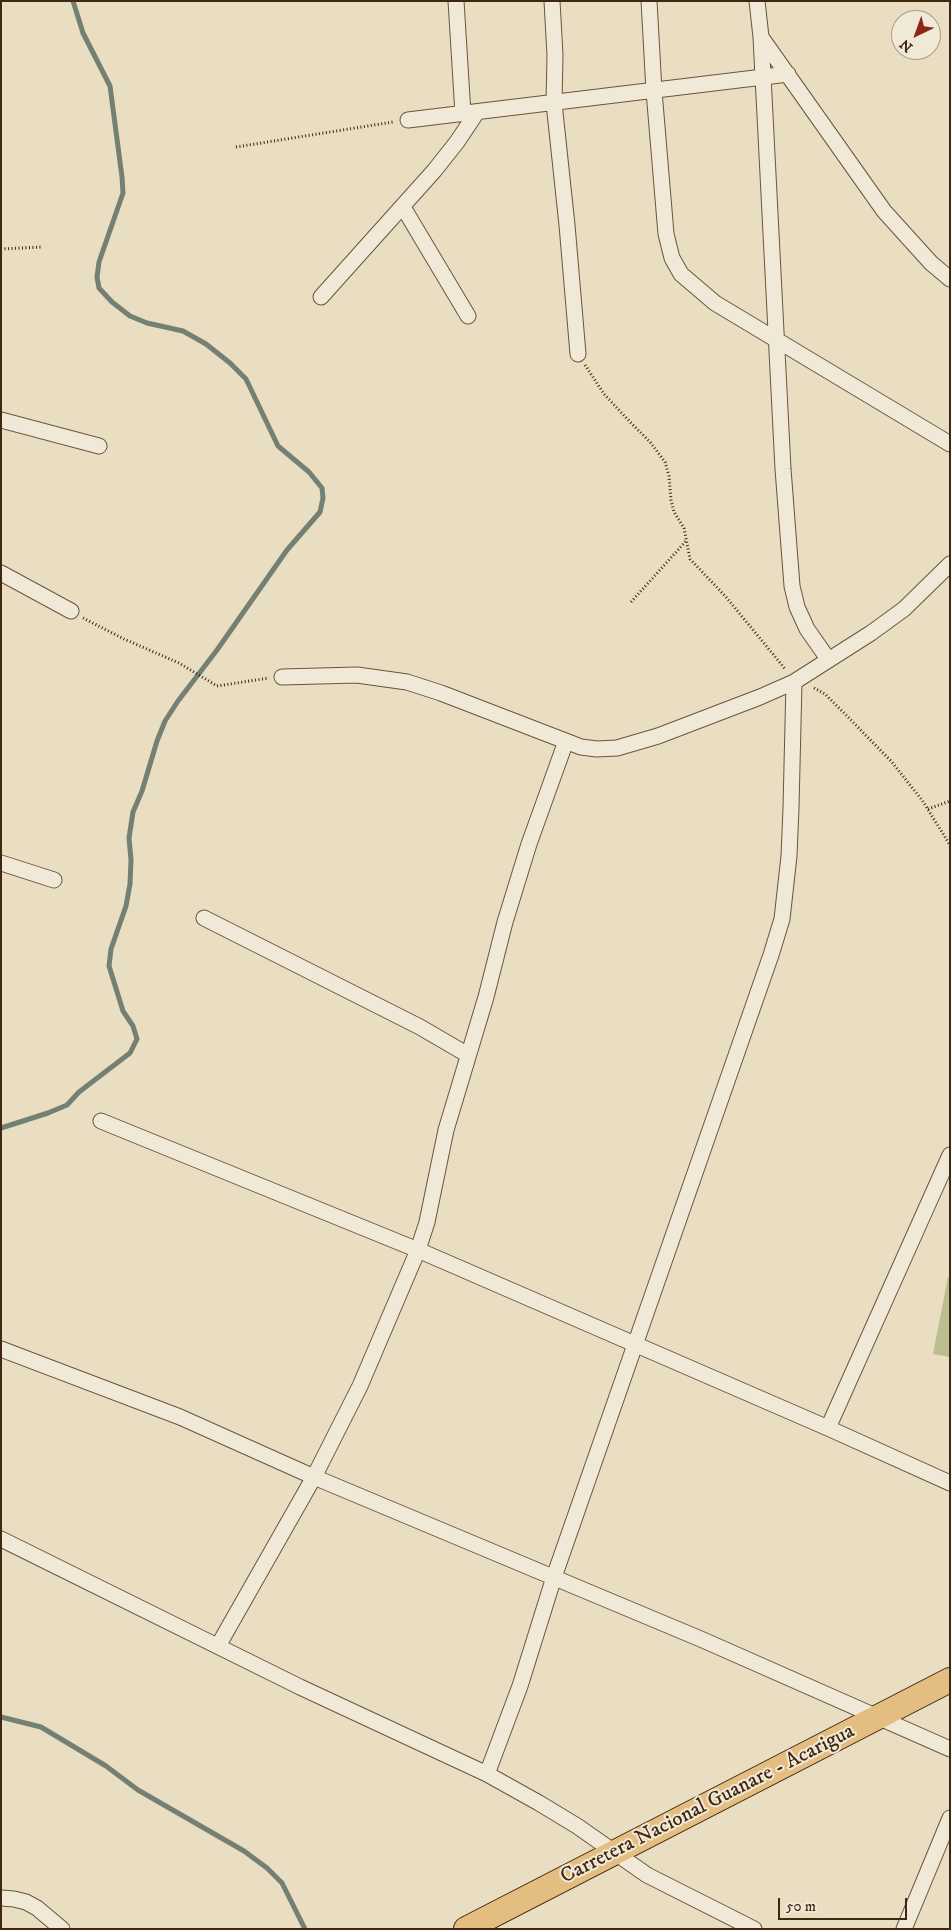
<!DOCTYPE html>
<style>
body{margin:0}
#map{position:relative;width:951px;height:1930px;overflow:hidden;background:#e9ddc2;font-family:"IM FELL DW Pica",serif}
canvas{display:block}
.frame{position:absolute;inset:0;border:2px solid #402810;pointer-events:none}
.north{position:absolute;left:891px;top:10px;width:50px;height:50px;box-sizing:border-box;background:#f1e9d7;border:1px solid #aa9c87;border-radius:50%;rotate:222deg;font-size:14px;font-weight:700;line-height:20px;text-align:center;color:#402810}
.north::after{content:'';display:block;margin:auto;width:18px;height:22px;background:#8f2418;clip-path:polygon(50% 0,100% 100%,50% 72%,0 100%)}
.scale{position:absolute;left:778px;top:1898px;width:129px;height:22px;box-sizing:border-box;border:2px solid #402810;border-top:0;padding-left:6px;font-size:15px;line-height:18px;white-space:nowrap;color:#402810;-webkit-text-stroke:4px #f1e9d7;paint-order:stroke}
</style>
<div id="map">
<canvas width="951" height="1930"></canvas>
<div class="frame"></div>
<div class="north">N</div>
<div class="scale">50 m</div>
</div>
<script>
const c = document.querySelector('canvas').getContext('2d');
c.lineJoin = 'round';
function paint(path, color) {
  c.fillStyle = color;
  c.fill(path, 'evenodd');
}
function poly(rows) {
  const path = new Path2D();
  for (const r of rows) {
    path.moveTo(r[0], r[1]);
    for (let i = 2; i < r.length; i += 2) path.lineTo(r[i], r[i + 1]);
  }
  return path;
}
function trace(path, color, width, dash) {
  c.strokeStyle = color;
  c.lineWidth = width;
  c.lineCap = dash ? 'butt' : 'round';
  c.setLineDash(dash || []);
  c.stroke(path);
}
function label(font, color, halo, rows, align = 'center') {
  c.font = font + ' "IM FELL DW Pica",serif';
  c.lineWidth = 4;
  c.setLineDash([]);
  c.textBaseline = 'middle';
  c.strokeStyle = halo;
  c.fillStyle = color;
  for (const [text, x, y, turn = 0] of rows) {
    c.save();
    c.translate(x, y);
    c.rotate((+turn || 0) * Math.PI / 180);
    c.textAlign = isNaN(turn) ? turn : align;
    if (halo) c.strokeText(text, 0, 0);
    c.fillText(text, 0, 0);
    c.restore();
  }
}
const green = poly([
 [948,1277,950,1277,950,1357,933,1354]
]);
const stream = poly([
 [1,1128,48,1113,67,1105,79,1092,130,1053,137,1039,133,1026,123,1011,109,966,111,949,126,906,130,884,131,860,129,838,133,812,142,791,157,741,165,721,178,701,217,650,287,550,320,512,323,498,322,488,309,472,278,446,246,379,230,363,206,344,183,331,147,323,130,316,112,302,99,288,97,277,99,262,123,193,122,177,110,86,83,33,73,1],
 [1,1717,41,1727,106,1766,138,1790,244,1851,267,1868,282,1883,305,1929]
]);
const path = poly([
 [236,147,393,122],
 [1,249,43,247],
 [585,365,604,394,632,424,650,442,665,462,669,476,671,500,674,512,684,528,690,559,726,597,786,670],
 [631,602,687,540],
 [83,618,124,639,179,663,217,686,269,678],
 [814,688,825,694,844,713,891,761,922,800,950,845],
 [928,809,950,801]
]);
const minor = poly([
 [456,1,463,114],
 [552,1,555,55,554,103,567,225,578,354],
 [649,1,654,91,666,234,672,258,681,274,715,303,950,444],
 [757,1,761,37,783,469,792,586,797,607,807,629,828,659],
 [761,37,884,211,931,263,950,279],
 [408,120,788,74],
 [403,207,468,316],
 [321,297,434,171,457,142,477,112],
 [1,420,99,446],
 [1,573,71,611],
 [282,677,357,675,407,682,441,693,581,747,597,749,617,748,658,736,760,697,794,682,871,633,904,609,950,564],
 [1,863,54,880],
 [204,918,420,1027,468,1055],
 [101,1121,418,1250,828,1428,950,1483],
 [1,1349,180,1417,314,1477,703,1640,950,1749],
 [828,1428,950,1155],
 [1,1539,300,1687,487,1774,539,1803,577,1826,647,1875,754,1929],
 [218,1646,314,1477,360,1386,418,1250,427,1222,446,1130,486,997,505,922,529,844,566,741],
 [487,1774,520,1686,554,1577,771,955,782,919,789,856,791,808,794,682],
 [1,1898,14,1899,26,1902,37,1908,62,1929],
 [904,1929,950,1818]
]);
const primary = poly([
 [466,1929,950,1680]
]);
const streetNames = [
 ["Carretera Nacional Guanare - Acarigua",708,1805,-27]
];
paint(green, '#bbbf90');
trace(stream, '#748073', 5);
trace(minor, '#6a553c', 17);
trace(primary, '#402810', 26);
trace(path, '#402810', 3, [1, 2.5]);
trace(minor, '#f1e9d7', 15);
trace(primary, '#e4be81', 24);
label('21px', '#402810', '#f1e9d7', streetNames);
</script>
